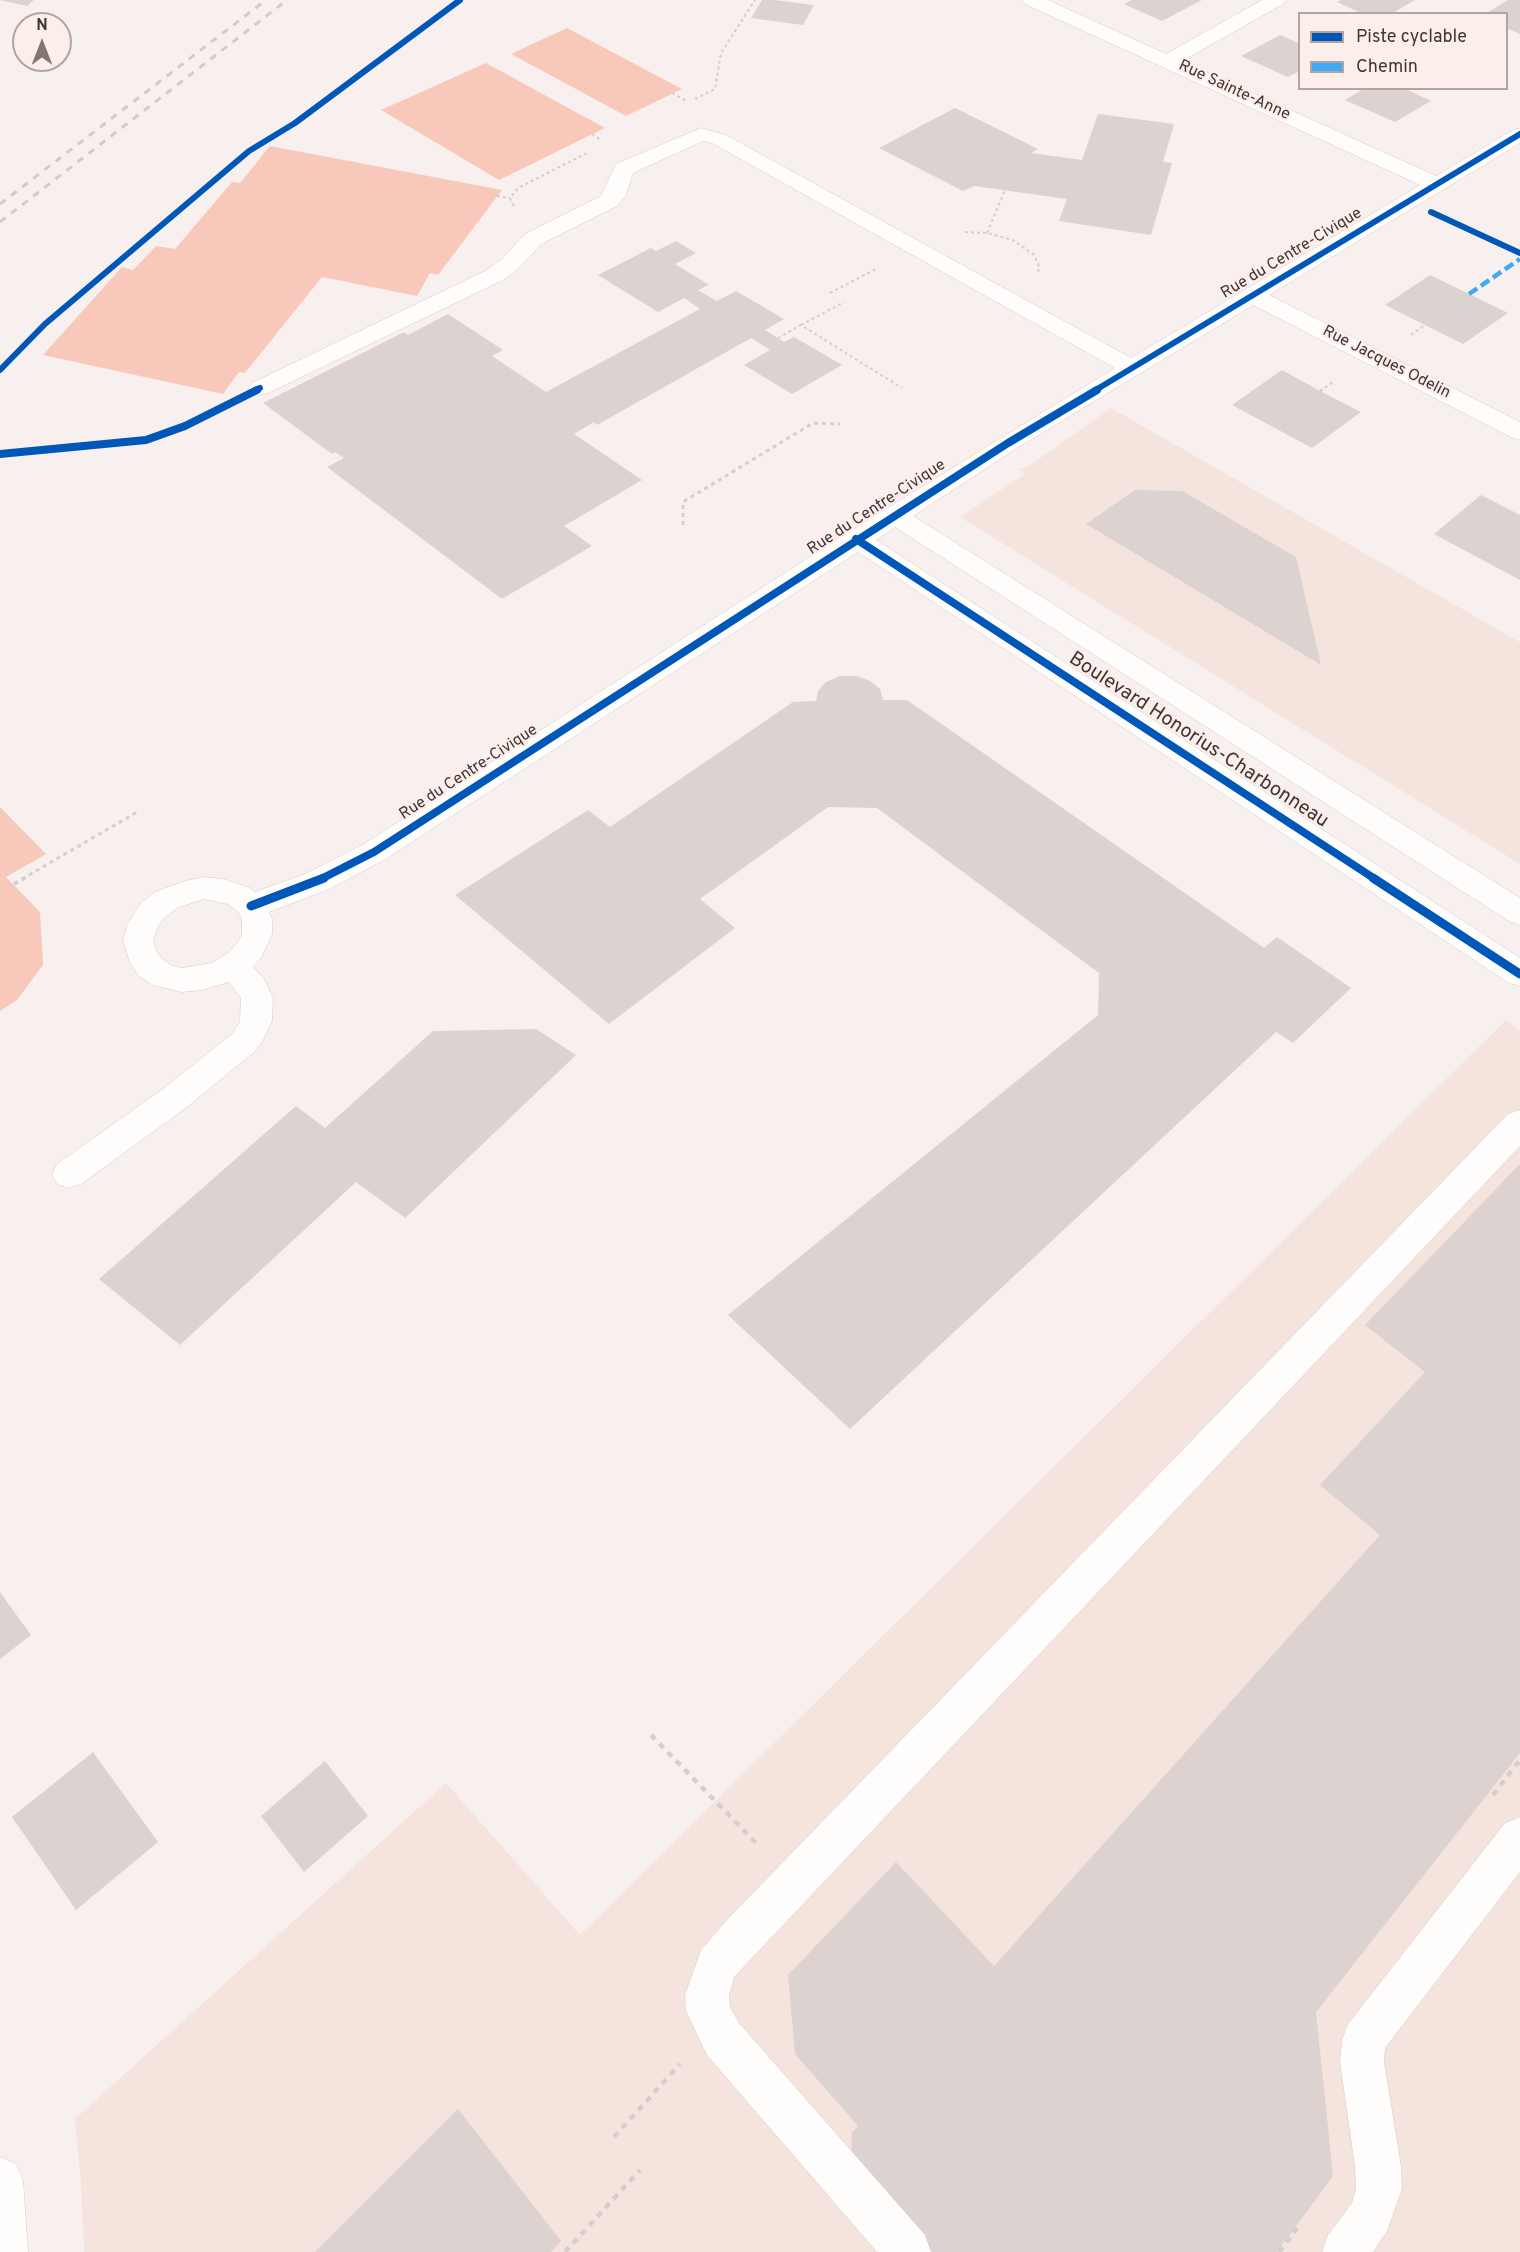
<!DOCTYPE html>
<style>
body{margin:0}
#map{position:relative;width:1520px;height:2252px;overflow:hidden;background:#f8f0ee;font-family:Overpass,sans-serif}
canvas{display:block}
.legend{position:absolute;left:1298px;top:12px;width:210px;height:78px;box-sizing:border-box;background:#fceeea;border:2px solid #b2a4a0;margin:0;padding:8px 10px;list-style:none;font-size:18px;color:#423531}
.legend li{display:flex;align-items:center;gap:12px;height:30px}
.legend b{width:30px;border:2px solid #b2a4a0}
.north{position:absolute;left:12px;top:12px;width:60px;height:60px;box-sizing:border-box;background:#fceeea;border:2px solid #b2a4a0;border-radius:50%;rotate:0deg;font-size:16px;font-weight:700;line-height:24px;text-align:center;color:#423531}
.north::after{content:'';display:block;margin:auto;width:21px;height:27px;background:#827673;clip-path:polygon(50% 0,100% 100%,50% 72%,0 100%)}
</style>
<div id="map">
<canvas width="1520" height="2252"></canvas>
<ul class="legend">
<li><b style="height:8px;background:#0057b8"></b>Piste cyclable</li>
<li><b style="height:8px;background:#3fa9f5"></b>Chemin</li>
</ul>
<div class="north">N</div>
</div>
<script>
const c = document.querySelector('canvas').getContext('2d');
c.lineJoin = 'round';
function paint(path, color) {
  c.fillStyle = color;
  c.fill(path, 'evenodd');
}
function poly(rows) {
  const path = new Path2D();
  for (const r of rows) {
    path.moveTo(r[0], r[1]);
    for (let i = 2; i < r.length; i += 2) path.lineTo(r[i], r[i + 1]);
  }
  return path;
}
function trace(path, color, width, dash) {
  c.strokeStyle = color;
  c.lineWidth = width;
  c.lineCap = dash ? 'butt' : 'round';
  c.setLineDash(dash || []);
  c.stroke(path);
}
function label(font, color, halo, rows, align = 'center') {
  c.font = font + ' Overpass,sans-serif';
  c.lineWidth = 4.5;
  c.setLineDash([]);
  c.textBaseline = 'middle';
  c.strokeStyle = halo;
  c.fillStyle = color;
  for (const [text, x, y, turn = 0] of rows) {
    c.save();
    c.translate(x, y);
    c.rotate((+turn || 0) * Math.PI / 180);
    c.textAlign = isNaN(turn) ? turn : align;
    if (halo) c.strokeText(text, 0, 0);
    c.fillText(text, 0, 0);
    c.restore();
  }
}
const built = poly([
 [1111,408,1520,642,1520,864,960,517,1025,474,1018,469,1026,468],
 [1506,1020,1520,1031,1520,2252,84,2252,81,2183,75,2119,446,1783,580,1935]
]);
const green = poly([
 [567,28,682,89,626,116,511,54],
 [486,63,605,128,499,180,381,110],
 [270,146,502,190,438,275,430,273,417,296,322,277,245,373,239,372,223,394,43,355,122,267,133,270,156,246,175,249,232,182,240,183],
 [0,807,46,854,6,877,40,912,43,965,17,1000,0,1011]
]);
const building = poly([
 [0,0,34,0,27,6],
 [762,0,774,0,814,5,803,25,751,18],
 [1132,0,1202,0,1162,21,1124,4],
 [1341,0,1415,0,1391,14,1363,14,1337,2],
 [1508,0,1520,0,1520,34,1506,28,1506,14,1485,14],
 [1280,35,1300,44,1300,71,1288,77,1241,56],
 [1365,88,1403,88,1431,101,1395,122,1345,100],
 [955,108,1038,149,1031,153,1082,160,1098,114,1174,124,1163,162,1172,163,1151,235,1059,221,1067,199,974,186,963,191,879,148],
 [676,241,696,253,675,264,709,285,698,290,717,301,736,291,784,319,765,330,784,342,794,337,842,365,792,394,744,365,770,350,751,338,597,425,594,422,574,434,642,480,564,526,592,546,502,599,327,467,344,458,335,452,332,454,263,403,404,332,408,335,448,314,503,350,492,356,546,392,700,309,684,298,658,312,598,275,651,248,656,251],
 [1430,275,1508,313,1463,344,1385,305],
 [1282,370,1320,391,1361,412,1312,448,1232,405],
 [1135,490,1182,491,1296,557,1321,665,1086,524],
 [1481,495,1520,515,1520,580,1434,534],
 [840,676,856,676,870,681,880,689,883,700,907,700,1264,948,1277,937,1351,988,1293,1043,1276,1032,850,1429,728,1315,1098,1015,1099,973,877,808,828,807,700,899,735,928,609,1024,455,895,588,810,610,827,793,702,816,701,818,691,826,682],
 [536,1029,576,1055,405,1218,356,1182,180,1345,99,1279,296,1106,325,1128,433,1031],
 [1520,1164,1520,1753,1316,2012,1333,2176,1277,2252,931,2252,851,2160,852,2133,858,2126,795,2054,788,1975,896,1862,994,1966,1380,1535,1320,1485,1425,1372,1365,1325],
 [0,1592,31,1635,0,1659],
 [93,1752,158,1842,76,1910,12,1817],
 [325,1761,368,1816,304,1872,261,1816],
 [458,2109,561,2241,551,2252,315,2252]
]);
const pathFar3 = poly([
 [672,93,688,102],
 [695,99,715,89,721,53,755,0],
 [592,134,601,140],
 [497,196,510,198],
 [514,206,510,198,518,188,587,153],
 [965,232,987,233,1013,240,1034,255,1039,266,1038,273],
 [987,233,1005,190],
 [830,293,876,269],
 [801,325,844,302],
 [1411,335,1425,325],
 [778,338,801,325,902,388],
 [1320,391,1335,381]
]);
const pathFar2 = poly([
 [1320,391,1322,390],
 [683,525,683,502,813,423,840,424],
 [22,879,139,811]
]);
const pathFar1 = poly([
 [14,884,25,878]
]);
const path = poly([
 [651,1735,759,1846],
 [1493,1795,1520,1760],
 [614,2137,680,2064],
 [565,2252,640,2170],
 [1279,2252,1298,2227]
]);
const minor = poly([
 [1022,0,1048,0,1166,54,1262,0,1286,0,1283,4,1182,61,1436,176,1513,130,1520,128,1520,143,1269,295,1520,422,1520,440,1511,437,1253,305,1017,448,913,516,1520,898,1520,925,1509,921,895,527,876,540,1520,958,1520,986,1509,983,858,552,384,860,327,890,269,912,272,919,272,934,262,956,253,967,264,979,273,998,272,1021,262,1042,254,1052,187,1107,81,1184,69,1188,57,1184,52,1174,57,1164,163,1089,232,1034,240,1021,241,998,229,982,202,990,182,992,153,985,139,976,130,963,123,941,127,925,141,903,155,892,185,881,204,877,223,879,250,888,255,892,305,874,364,844,847,533,1115,368,712,143,703,141,633,173,626,195,617,206,541,244,518,269,503,280,268,393,260,395,252,393,248,388,252,383,487,270,502,259,525,234,601,196,616,164,701,128,726,135,1131,358,1420,185,1025,4,1022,0],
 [204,899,228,904,239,913,242,919,242,934,238,942,228,953,212,963,182,968,172,966,161,958,156,951,153,941,157,928,163,919,177,908,204,899],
 [1520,1110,1520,1146,734,1977,729,1995,730,2007,739,2023,925,2235,931,2252,877,2252,707,2055,686,2011,685,1995,701,1950,725,1922,1508,1114,1520,1110],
 [1520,1817,1520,1872,1385,2048,1384,2062,1401,2166,1402,2189,1387,2231,1373,2252,1322,2252,1328,2235,1352,2203,1356,2189,1355,2166,1340,2062,1342,2040,1348,2024,1505,1823,1520,1817],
 [0,2157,16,2164,23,2180,28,2252,0,2252,0,2157]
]);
const rail = poly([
 [0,204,266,0],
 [0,222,287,0]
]);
const quiet = poly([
 [1469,294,1520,259]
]);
const cyclewayFar2 = poly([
 [1431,212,1520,253],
 [0,370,45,324,249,151,295,123,460,0],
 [254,391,260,388],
 [1094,391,1520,134]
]);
const cyclewayFar1 = poly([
 [0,454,146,440,185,426,257,390],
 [856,539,1375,879],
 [321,879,374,852,1008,443,1097,390]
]);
const cycleway = poly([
 [1373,878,1520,974],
 [251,906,324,878]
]);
const farStreetnames = [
 ["Rue Sainte-Anne",1234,91,25],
 ["Rue du Centre-Civique",1292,254,-31],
 ["Rue Jacques Odelin",1386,363,27],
 ["Rue du Centre-Civique",877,508,-33],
 ["Rue du Centre-Civique",469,773,-33]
];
const streetNames = [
 ["Boulevard Honorius-Charbonneau",1198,741,33]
];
paint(built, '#f5e3de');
paint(green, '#f8c8ba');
paint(building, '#dcd2d0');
trace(minor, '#d5cbc8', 1);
trace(pathFar3, '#d2cfce', 2, [3, 3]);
trace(pathFar2, '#d2cfce', 3, [4, 4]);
trace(pathFar1, '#d2cfce', 4, [4.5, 4.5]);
trace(path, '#d2cfce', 4.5, [6, 6]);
paint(minor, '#fefdfc');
trace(rail, '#cfcccb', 3, [7, 7]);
trace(quiet, '#3fa9f5', 4.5, [10, 4.5]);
trace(cyclewayFar2, '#0057b8', 6);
trace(cyclewayFar1, '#0057b8', 8);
trace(cycleway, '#0057b8', 9);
label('16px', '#423531', '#fceeea', farStreetnames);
label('20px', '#423531', '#fceeea', streetNames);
</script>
